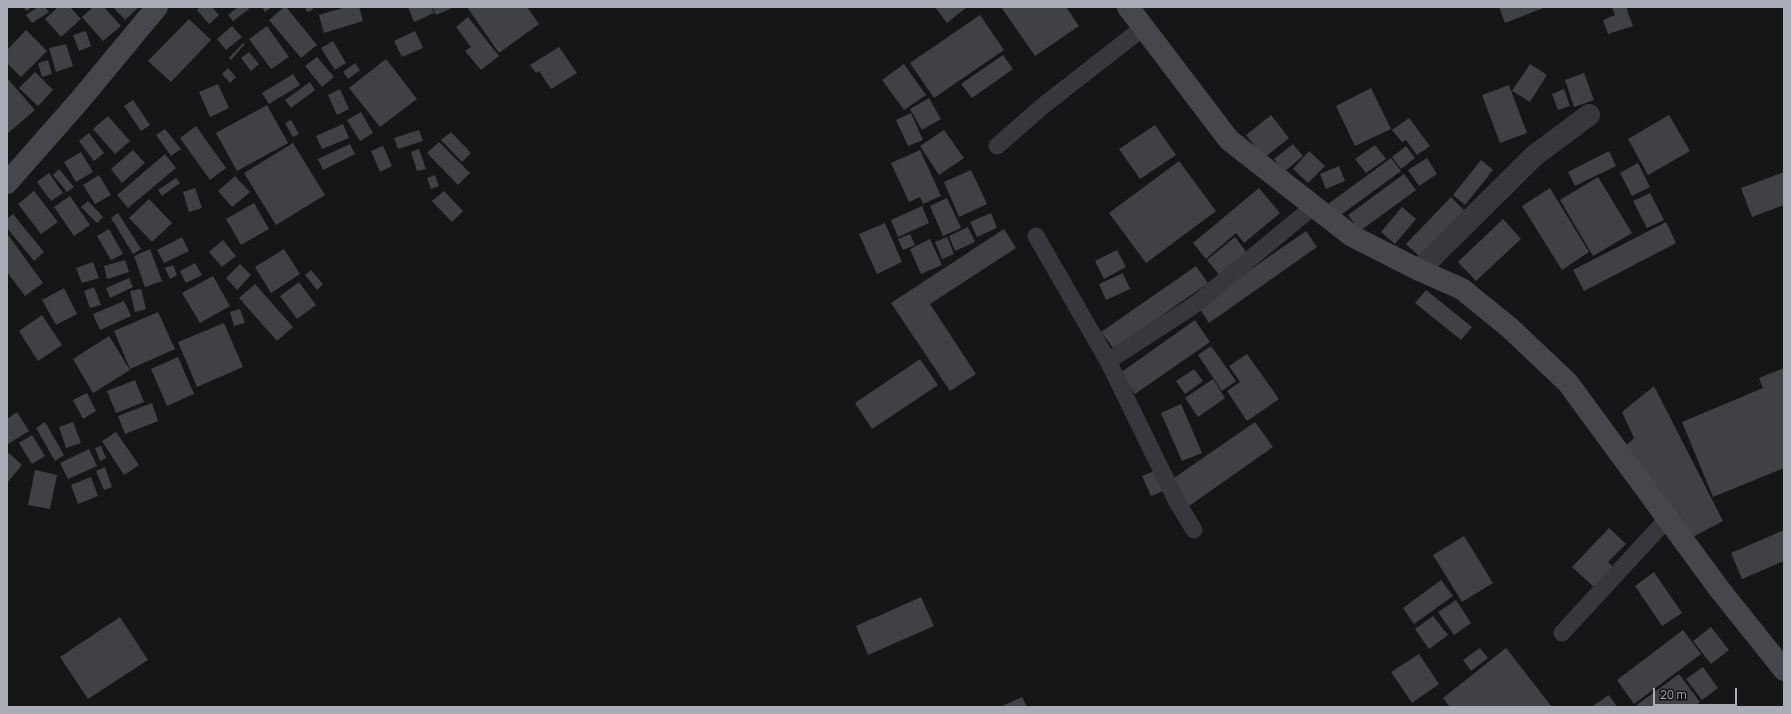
<!DOCTYPE html>
<style>
body{margin:0}
#map{position:relative;width:1791px;height:714px;overflow:hidden;background:#161618;font-family:Manrope,sans-serif}
canvas{display:block}
.frame{position:absolute;inset:0;border:8px solid #a8adb8;pointer-events:none}
.scale{position:absolute;left:1653px;top:688px;width:84px;height:18px;box-sizing:border-box;border:2px solid #a8adb8;border-top:0;padding-left:5px;font-size:12px;line-height:14px;white-space:nowrap;color:#a8adb8;-webkit-text-stroke:3px #111113;paint-order:stroke}
</style>
<div id="map">
<canvas width="1791" height="714"></canvas>
<div class="frame"></div>
<div class="scale">20 m</div>
</div>
<script>
const c = document.querySelector('canvas').getContext('2d');
c.lineJoin = 'round';
function paint(path, color) {
  c.fillStyle = color;
  c.fill(path, 'evenodd');
}
function poly(rows) {
  const path = new Path2D();
  for (const r of rows) {
    path.moveTo(r[0], r[1]);
    for (let i = 2; i < r.length; i += 2) path.lineTo(r[i], r[i + 1]);
  }
  return path;
}
function trace(path, color, width, dash) {
  c.strokeStyle = color;
  c.lineWidth = width;
  c.lineCap = dash ? 'butt' : 'round';
  c.setLineDash(dash || []);
  c.stroke(path);
}
const building = poly([
 [23,7,31,7,27,11],
 [38,7,45,7,49,12,32,23,26,15],
 [58,7,70,7,81,19,61,37,45,19],
 [93,7,104,7,121,26,103,41,82,17],
 [115,7,139,7,125,20,114,8],
 [200,7,212,7,219,15,209,24,197,10],
 [238,7,248,7,249,9,233,21,228,15],
 [262,7,272,7,265,12],
 [284,7,286,7,317,45,301,58,269,20],
 [305,7,312,7,313,10,307,12],
 [346,7,359,7,363,21,324,33,319,15],
 [408,7,431,7,434,13,414,22],
 [432,7,449,7,450,9,436,15],
 [467,7,527,7,539,24,499,53],
 [935,7,967,7,947,23],
 [1001,7,1066,7,1079,26,1035,56],
 [1499,7,1546,7,1505,23],
 [1612,7,1626,7,1633,26,1608,34,1603,20,1615,15],
 [980,15,1004,50,934,98,910,63],
 [468,17,499,56,481,70,465,51,471,47,456,27],
 [189,19,211,40,171,82,148,61],
 [232,26,242,37,226,50,217,39],
 [267,26,289,57,271,69,249,39],
 [26,30,47,51,21,77,7,63,7,50],
 [86,31,91,46,79,51,73,35],
 [415,31,423,48,402,57,394,41],
 [333,41,346,63,335,70,321,48],
 [243,43,245,44,231,60,229,58],
 [66,44,73,66,56,72,49,48],
 [559,47,577,73,551,89,539,71,536,73,530,65],
 [249,52,259,64,251,71,241,58],
 [1003,55,1013,69,972,98,961,84],
 [317,57,334,77,322,87,305,66],
 [386,59,417,99,380,127,349,88],
 [48,60,52,74,42,77,38,63],
 [355,63,360,70,348,79,343,72],
 [904,64,926,95,904,110,882,80],
 [1530,64,1547,75,1530,102,1512,91],
 [228,68,236,77,230,83,222,74],
 [35,72,53,90,38,106,19,88],
 [1584,73,1594,100,1574,107,1565,80],
 [293,74,300,85,269,104,262,93],
 [7,78,35,110,7,134],
 [310,82,315,90,291,108,285,100],
 [218,84,229,108,210,117,199,92],
 [1509,85,1527,133,1500,143,1482,95],
 [1371,88,1391,129,1355,146,1336,106],
 [340,89,349,109,337,115,328,95],
 [1564,89,1570,106,1558,110,1552,94],
 [929,98,941,119,922,130,910,109],
 [133,100,150,125,141,131,124,106],
 [267,105,288,143,237,171,216,133],
 [361,112,373,133,360,141,347,120],
 [911,113,923,140,908,146,896,120],
 [1271,115,1289,138,1264,158,1246,135],
 [1669,115,1690,151,1648,175,1628,139],
 [108,116,130,141,115,154,93,129],
 [1409,118,1430,146,1417,155,1406,140,1402,142,1392,130],
 [291,120,299,134,293,137,285,123],
 [343,124,349,138,322,149,316,136],
 [1155,125,1176,155,1140,179,1119,149],
 [196,126,226,168,210,180,180,138],
 [165,129,181,149,171,156,156,135],
 [419,130,423,141,398,149,394,138],
 [944,130,964,158,939,175,920,146],
 [451,132,471,153,462,162,441,140],
 [89,133,104,153,94,161,79,141],
 [439,142,470,173,458,185,427,153],
 [293,143,325,195,276,225,244,173],
 [350,144,355,154,323,170,318,159],
 [1293,144,1303,156,1284,172,1274,159],
 [1375,145,1386,159,1366,173,1355,159],
 [383,146,392,166,380,172,371,151],
 [1406,146,1415,158,1401,169,1392,157],
 [419,149,426,169,417,171,411,152],
 [133,150,145,163,122,183,111,169],
 [920,150,941,196,923,204,920,197,909,202,891,163],
 [1309,151,1325,166,1308,183,1293,169],
 [1609,151,1616,166,1575,186,1568,172],
 [81,152,93,172,76,182,64,162],
 [165,154,176,168,128,208,117,195],
 [1391,158,1401,171,1334,220,1324,207],
 [1427,158,1437,174,1419,186,1408,170],
 [1481,160,1493,170,1465,205,1453,195],
 [1179,161,1216,211,1146,263,1109,213],
 [1638,163,1650,187,1632,196,1620,173],
 [1339,166,1345,181,1326,189,1320,174],
 [59,169,74,187,67,192,53,175],
 [971,170,987,204,959,217,944,182],
 [1784,172,1784,205,1752,217,1741,188],
 [49,173,63,193,51,201,37,182],
 [1404,174,1416,190,1360,231,1348,215],
 [99,175,111,195,95,204,83,185],
 [435,175,439,186,431,189,427,178],
 [235,176,250,192,232,207,218,191],
 [1598,177,1632,233,1593,256,1560,200],
 [176,178,180,183,162,196,158,190],
 [195,188,202,208,189,212,183,192],
 [1259,188,1280,213,1244,243,1236,233,1206,259,1193,243],
 [1550,188,1589,252,1562,270,1522,206],
 [34,191,58,222,41,234,18,204],
 [444,191,463,211,452,222,432,201],
 [1650,193,1664,220,1647,228,1633,201],
 [70,196,90,225,74,236,54,207],
 [1451,197,1466,212,1421,258,1406,244],
 [947,198,961,228,943,236,930,206],
 [149,199,172,223,152,242,129,218],
 [88,201,103,217,97,223,81,207],
 [254,203,269,229,241,245,226,219],
 [922,206,929,223,898,237,891,220],
 [1402,207,1416,219,1395,244,1381,232],
 [118,213,141,249,133,254,111,218],
 [991,213,997,228,977,237,970,222],
 [13,214,44,252,34,261,7,228,7,219],
 [1503,219,1521,239,1476,281,1458,262],
 [1666,222,1676,243,1584,291,1573,270],
 [885,223,902,262,877,274,859,234],
 [968,227,975,242,955,251,949,236],
 [109,229,123,254,111,260,97,236],
 [1004,229,1016,248,930,304,976,374,950,391,891,303],
 [1306,231,1317,247,1209,323,1198,306],
 [910,234,915,245,903,250,898,239],
 [9,236,43,283,25,296,7,272,7,237],
 [182,237,189,251,164,263,157,250],
 [947,237,954,254,942,259,935,242],
 [1235,237,1248,254,1221,277,1207,260],
 [930,239,942,265,921,274,910,249],
 [223,240,236,256,222,267,209,252],
 [150,249,162,281,145,287,134,256],
 [284,249,300,274,271,293,255,267],
 [1117,250,1126,267,1104,279,1095,261],
 [125,260,129,272,107,279,104,266],
 [93,262,99,278,82,283,76,268],
 [195,263,202,275,186,283,180,271],
 [240,264,251,275,237,290,226,278],
 [173,265,177,275,170,279,165,268],
 [1196,266,1208,283,1114,349,1101,332],
 [311,270,323,284,317,290,305,275],
 [1123,273,1130,289,1106,300,1099,284],
 [213,276,230,306,200,323,182,293],
 [129,278,133,287,110,298,106,288],
 [299,282,316,305,297,319,280,296],
 [255,284,293,327,277,341,239,298],
 [94,287,101,305,90,308,84,291],
 [64,288,77,314,56,325,42,300],
 [141,289,146,309,135,312,130,291],
 [1426,290,1472,327,1461,340,1415,303],
 [124,301,131,316,100,330,93,314],
 [240,309,245,323,234,326,230,312],
 [158,312,175,349,130,369,114,331],
 [42,315,62,345,38,361,19,331],
 [1195,320,1210,342,1135,394,1120,373],
 [224,323,243,367,197,387,178,342],
 [109,336,130,370,93,393,73,359],
 [1211,346,1236,381,1222,391,1198,355],
 [1247,354,1279,399,1247,421,1227,391,1240,382,1229,366],
 [178,357,194,394,167,406,151,369],
 [920,359,938,385,872,429,855,403],
 [1784,368,1784,468,1713,497,1682,422,1763,388,1759,378],
 [1194,369,1203,381,1185,394,1176,381],
 [1213,379,1225,398,1198,417,1185,398],
 [135,380,144,402,116,413,107,391],
 [1654,386,1723,521,1693,537,1621,450,1634,438,1622,412],
 [87,393,96,411,83,419,73,400],
 [152,403,158,421,125,434,118,416],
 [1181,404,1202,453,1182,461,1161,413],
 [17,412,29,431,8,444,7,419],
 [45,422,64,455,55,461,36,428],
 [73,422,81,443,66,448,59,427],
 [1255,422,1273,447,1189,506,1171,480],
 [116,432,139,465,124,475,102,441],
 [32,435,45,456,32,464,19,443],
 [101,446,106,458,100,461,95,448],
 [89,449,97,466,68,479,60,463],
 [9,453,22,465,7,483,7,456],
 [105,467,112,487,104,490,96,471],
 [35,470,57,475,50,509,28,505],
 [1157,470,1165,490,1151,496,1142,476],
 [91,477,98,496,78,504,71,485],
 [1609,528,1626,544,1608,562,1614,568,1595,588,1572,567],
 [1784,530,1784,561,1742,579,1731,553],
 [1464,536,1493,583,1462,602,1433,555],
 [1654,572,1682,613,1662,626,1635,586],
 [1441,580,1453,596,1414,624,1403,608],
 [921,597,934,626,868,655,856,626],
 [1456,600,1471,623,1454,635,1438,612],
 [1433,616,1448,635,1429,649,1415,629],
 [120,617,148,660,88,699,60,657],
 [1711,627,1729,650,1711,664,1693,641],
 [1683,630,1701,654,1634,704,1617,680],
 [1480,648,1488,658,1471,671,1463,660],
 [1506,648,1552,707,1450,707,1443,698],
 [1419,654,1439,684,1412,703,1391,672],
 [1703,667,1718,688,1702,700,1686,679],
 [1679,674,1700,702,1693,707,1634,707],
 [1609,695,1617,707,1591,707],
 [1022,697,1027,707,1000,707]
]);
const lane = poly([
 [997,146,1044,105,1144,27],
 [1036,236,1108,361,1193,306,1314,206],
 [1108,361,1177,502,1194,530],
 [1562,633,1668,518]
]);
const street = poly([
 [1419,270,1534,156,1589,115]
]);
const secondary = poly([
 [1128,7,1229,140,1352,236,1419,270,1462,289,1510,328,1568,383,1720,590,1784,670],
 [7,183,80,100,157,7]
]);
paint(building, '#404145');
trace(lane, '#37383d', 17);
trace(street, '#37383d', 22);
trace(secondary, '#45474d', 22);
</script>
